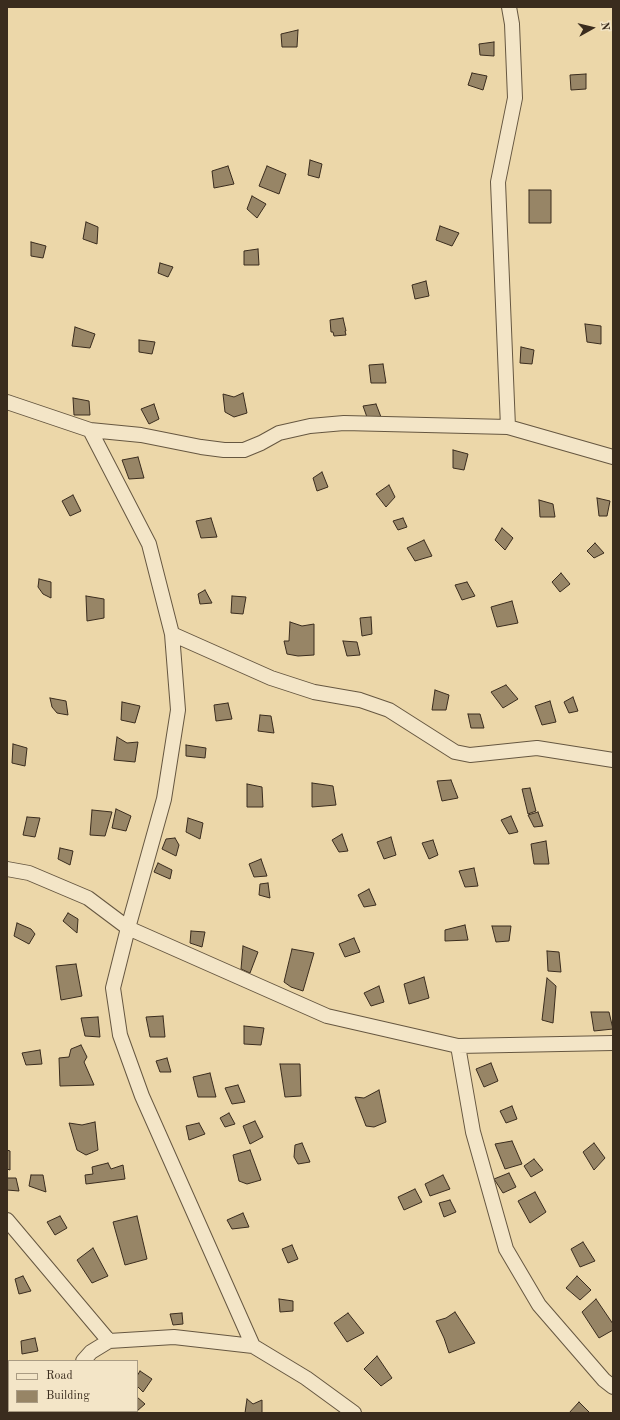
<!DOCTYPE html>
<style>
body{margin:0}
#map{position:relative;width:620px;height:1420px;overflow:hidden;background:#ecd7a9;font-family:"Old Standard TT",serif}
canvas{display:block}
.frame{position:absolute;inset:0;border:8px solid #3a2c1e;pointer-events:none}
.legend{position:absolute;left:8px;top:1360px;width:130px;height:52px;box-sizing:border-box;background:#f3e5c7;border:1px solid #a99b83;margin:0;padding:5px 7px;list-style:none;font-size:12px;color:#3a2c1e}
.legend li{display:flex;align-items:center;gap:8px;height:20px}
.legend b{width:20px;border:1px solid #a99b83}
.north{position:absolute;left:572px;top:8px;width:40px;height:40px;-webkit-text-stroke:3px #f3e5c7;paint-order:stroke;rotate:82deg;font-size:11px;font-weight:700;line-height:16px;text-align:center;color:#3a2c1e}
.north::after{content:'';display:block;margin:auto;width:14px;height:18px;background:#3a2c1e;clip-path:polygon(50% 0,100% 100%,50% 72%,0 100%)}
</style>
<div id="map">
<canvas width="620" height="1420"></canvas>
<div class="frame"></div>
<ul class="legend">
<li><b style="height:5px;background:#f3e5c7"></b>Road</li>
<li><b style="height:11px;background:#978566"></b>Building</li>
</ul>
<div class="north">N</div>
</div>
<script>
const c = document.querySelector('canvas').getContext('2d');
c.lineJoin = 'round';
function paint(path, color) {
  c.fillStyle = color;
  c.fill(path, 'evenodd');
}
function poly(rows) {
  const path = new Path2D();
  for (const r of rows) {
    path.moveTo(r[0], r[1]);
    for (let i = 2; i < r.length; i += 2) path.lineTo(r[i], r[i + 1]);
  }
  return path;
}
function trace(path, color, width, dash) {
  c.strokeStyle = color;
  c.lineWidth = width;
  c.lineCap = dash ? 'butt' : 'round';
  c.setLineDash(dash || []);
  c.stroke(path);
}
const building = poly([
 [298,30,297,47,282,47,281,34,298,30],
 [494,42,494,56,480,55,479,44,494,42],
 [472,73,487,76,483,90,468,85,472,73],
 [586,74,586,89,571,90,570,75,586,74],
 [310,160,322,164,319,178,308,175,310,160],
 [228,166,234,184,214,188,212,171,228,166],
 [267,166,286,174,279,194,259,186,267,166],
 [529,190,551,190,551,223,529,223,529,190],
 [252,196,266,204,257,218,247,209,252,196],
 [86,222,98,227,97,244,83,239,86,222],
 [440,226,459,233,452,246,436,240,440,226],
 [31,242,46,246,43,258,31,256,31,242],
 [258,249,259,265,244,265,244,251,258,249],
 [160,263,173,267,168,277,158,273,160,263],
 [426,281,429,296,415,299,412,285,426,281],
 [343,318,346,331,345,331,346,335,334,336,333,332,331,332,330,320,343,318],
 [585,324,601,326,601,344,587,342,585,324],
 [75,327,95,334,90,348,72,346,75,327],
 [139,340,155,342,152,354,139,352,139,340],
 [521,347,534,350,532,364,520,363,521,347],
 [383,364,386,383,371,383,369,365,383,364],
 [243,393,247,413,234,417,225,412,223,394,234,397,243,393],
 [73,398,89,401,90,415,74,415,73,398],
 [154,404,159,419,149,424,141,409,154,404],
 [376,404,381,417,368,420,363,406,376,404],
 [453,450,468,454,464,470,453,468,453,450],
 [138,457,144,478,129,479,122,460,138,457],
 [322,472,328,487,317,491,313,478,322,472],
 [389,485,395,497,386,507,376,494,389,485],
 [73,495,81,511,70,516,62,501,73,495],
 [597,498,610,501,607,516,599,516,597,498],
 [539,500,553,504,555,517,540,517,539,500],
 [211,518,217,537,201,538,196,521,211,518],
 [403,518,407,527,398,530,393,521,403,518],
 [502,528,513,538,505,550,495,540,502,528],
 [424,540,432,556,415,561,407,548,424,540],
 [595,543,604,553,594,558,587,551,595,543],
 [561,573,570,584,560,592,552,582,561,573],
 [39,579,51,582,51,598,43,594,38,587,39,579],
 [467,582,475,596,462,600,455,585,467,582],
 [205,590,212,603,200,604,198,594,205,590],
 [86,596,104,599,104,618,87,621,86,596],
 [232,596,246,597,243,614,231,613,232,596],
 [512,601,518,623,497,627,491,607,512,601],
 [371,617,372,634,362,636,360,618,371,617],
 [290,622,302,626,314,624,314,655,298,656,287,654,284,641,289,641,290,622],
 [343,641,357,642,360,655,347,656,343,641],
 [506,685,518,699,503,708,491,692,506,685],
 [435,690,449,695,446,710,432,710,435,690],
 [573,697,578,711,569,713,564,702,573,697],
 [50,698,66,701,68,715,57,713,52,707,50,698],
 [550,701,556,722,542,725,535,706,550,701],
 [122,702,140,706,135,723,121,720,122,702],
 [228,703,232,719,216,721,214,705,228,703],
 [468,714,480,714,484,728,471,728,468,714],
 [260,715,271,716,274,733,258,731,260,715],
 [117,737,127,743,138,742,135,762,114,760,117,737],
 [13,744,27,748,25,766,12,763,13,744],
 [186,745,206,748,205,758,186,756,186,745],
 [451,780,458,798,442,801,437,781,451,780],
 [312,783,333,786,336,805,312,807,312,783],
 [247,784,262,787,263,807,247,807,247,784],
 [530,788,536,811,528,814,522,789,530,788],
 [116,809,131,816,126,831,112,828,116,809],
 [92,810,112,812,105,836,90,835,92,810],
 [538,812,543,826,534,827,528,815,538,812],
 [511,816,518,832,509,834,501,820,511,816],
 [27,817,40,818,35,837,23,835,27,817],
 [188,818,203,823,200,839,186,832,188,818],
 [342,834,348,851,339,852,332,840,342,834],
 [391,837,396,855,384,859,377,842,391,837],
 [175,838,179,845,176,856,162,849,166,839,175,838],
 [433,840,438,855,429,859,422,843,433,840],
 [546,841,549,864,534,864,531,844,546,841],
 [60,848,73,851,70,865,58,859,60,848],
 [261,859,267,876,254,877,249,864,261,859],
 [158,863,172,870,170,879,154,872,158,863],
 [474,868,478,886,465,887,459,871,474,868],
 [268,883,270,898,259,895,260,884,268,883],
 [369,889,376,905,364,907,358,895,369,889],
 [68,913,78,919,77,933,63,921,68,913],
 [17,923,31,929,35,934,29,944,14,936,17,923],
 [465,925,468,940,445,941,445,930,465,925],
 [492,926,511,926,509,941,496,942,492,926],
 [191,931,205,932,202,947,190,943,191,931],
 [354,938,360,952,345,957,339,944,354,938],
 [243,946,258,952,250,973,241,969,243,946],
 [292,949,314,953,303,991,291,987,284,982,292,949],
 [547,951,559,952,561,972,548,971,547,951],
 [76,964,82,996,61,1000,56,966,76,964],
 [424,977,429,998,409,1004,404,984,424,977],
 [547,978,556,986,553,1023,542,1020,547,978],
 [379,986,384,1002,371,1006,364,993,379,986],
 [591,1012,609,1012,613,1029,594,1031,591,1012],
 [163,1016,165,1037,150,1037,146,1017,163,1016],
 [98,1017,100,1037,85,1036,81,1018,98,1017],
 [244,1026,264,1028,261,1045,244,1044,244,1026],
 [81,1045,87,1057,84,1062,94,1085,60,1086,59,1058,69,1057,71,1049,81,1045],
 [40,1050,42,1064,26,1065,22,1053,40,1050],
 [167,1058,171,1072,160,1072,156,1061,167,1058],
 [491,1063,498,1081,484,1087,476,1069,491,1063],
 [280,1064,300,1064,301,1096,285,1097,280,1064],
 [210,1073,216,1097,198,1097,193,1077,210,1073],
 [238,1085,245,1102,232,1104,225,1088,238,1085],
 [379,1090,386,1122,374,1127,366,1126,355,1097,364,1098,379,1090],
 [512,1106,517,1119,506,1123,500,1111,512,1106],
 [229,1113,235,1124,225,1127,220,1118,229,1113],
 [255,1121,263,1137,250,1144,243,1126,255,1121],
 [95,1122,98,1150,86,1155,77,1150,69,1123,82,1125,95,1122],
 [199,1123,205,1134,189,1140,186,1126,199,1123],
 [512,1141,522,1164,505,1169,495,1144,512,1141],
 [302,1143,310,1162,298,1164,294,1157,295,1145,302,1143],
 [594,1143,605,1158,594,1170,583,1152,594,1143],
 [7,1150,10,1151,10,1170,7,1169,7,1150],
 [250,1150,261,1180,247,1184,239,1181,233,1155,250,1150],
 [534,1159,543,1170,531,1177,524,1166,534,1159],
 [108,1163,111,1169,123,1165,125,1179,86,1184,85,1175,93,1174,92,1167,108,1163],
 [509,1173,516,1187,503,1193,494,1179,509,1173],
 [31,1175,43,1175,46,1192,29,1186,31,1175],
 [443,1175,450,1189,430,1196,425,1184,443,1175],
 [7,1178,16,1178,19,1191,7,1190,7,1178],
 [415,1189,422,1202,404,1210,398,1197,415,1189],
 [535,1192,546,1212,530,1223,518,1201,535,1192],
 [450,1200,456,1212,444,1217,439,1203,450,1200],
 [243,1213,249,1227,232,1229,227,1220,243,1213],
 [60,1216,67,1228,55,1235,47,1222,60,1216],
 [137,1216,147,1259,125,1265,113,1222,137,1216],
 [583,1242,595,1261,580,1267,571,1249,583,1242],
 [292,1245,298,1259,288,1263,282,1249,292,1245],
 [93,1248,108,1276,92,1283,77,1260,93,1248],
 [23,1276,31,1291,19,1294,15,1279,23,1276],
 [577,1276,591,1290,580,1300,566,1288,577,1276],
 [279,1299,293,1301,293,1311,280,1312,279,1299],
 [596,1299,613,1324,613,1330,599,1338,582,1312,596,1299],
 [455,1312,475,1343,449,1353,444,1338,436,1321,446,1318,455,1312],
 [182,1313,183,1324,173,1325,170,1314,182,1313],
 [348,1313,364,1333,347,1342,334,1323,348,1313],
 [35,1338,38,1351,22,1354,21,1341,35,1338],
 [377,1356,392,1378,381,1386,364,1369,377,1356],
 [140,1371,152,1379,143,1392,137,1386,137,1376,140,1371],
 [137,1397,145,1404,137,1411,137,1397],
 [247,1399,253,1404,262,1400,262,1413,245,1413,247,1399],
 [579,1402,590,1413,569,1413,579,1402]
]);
const street = poly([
 [7,402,90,430,141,435,201,447,224,450,244,450,261,443,279,433,310,426,344,423,508,427,613,457],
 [508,427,498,182,515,98,512,24,509,7],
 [90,430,149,544,172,634,178,710,164,799,128,928,113,988,120,1035,142,1096,253,1346],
 [172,634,271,678,314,692,360,700,389,710,455,752,470,755,537,748,613,760],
 [7,869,29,873,88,898,128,928,327,1016,458,1046,613,1043],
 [458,1046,473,1132,506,1249,539,1305,604,1380,613,1387],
 [7,1220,109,1341],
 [83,1361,91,1352,109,1341,174,1337,253,1346,306,1378,354,1413],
 [67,1413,67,1411]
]);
paint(building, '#978566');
trace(building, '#3a2c1e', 1);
trace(street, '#665741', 16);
trace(street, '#f3e5c7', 14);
</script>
